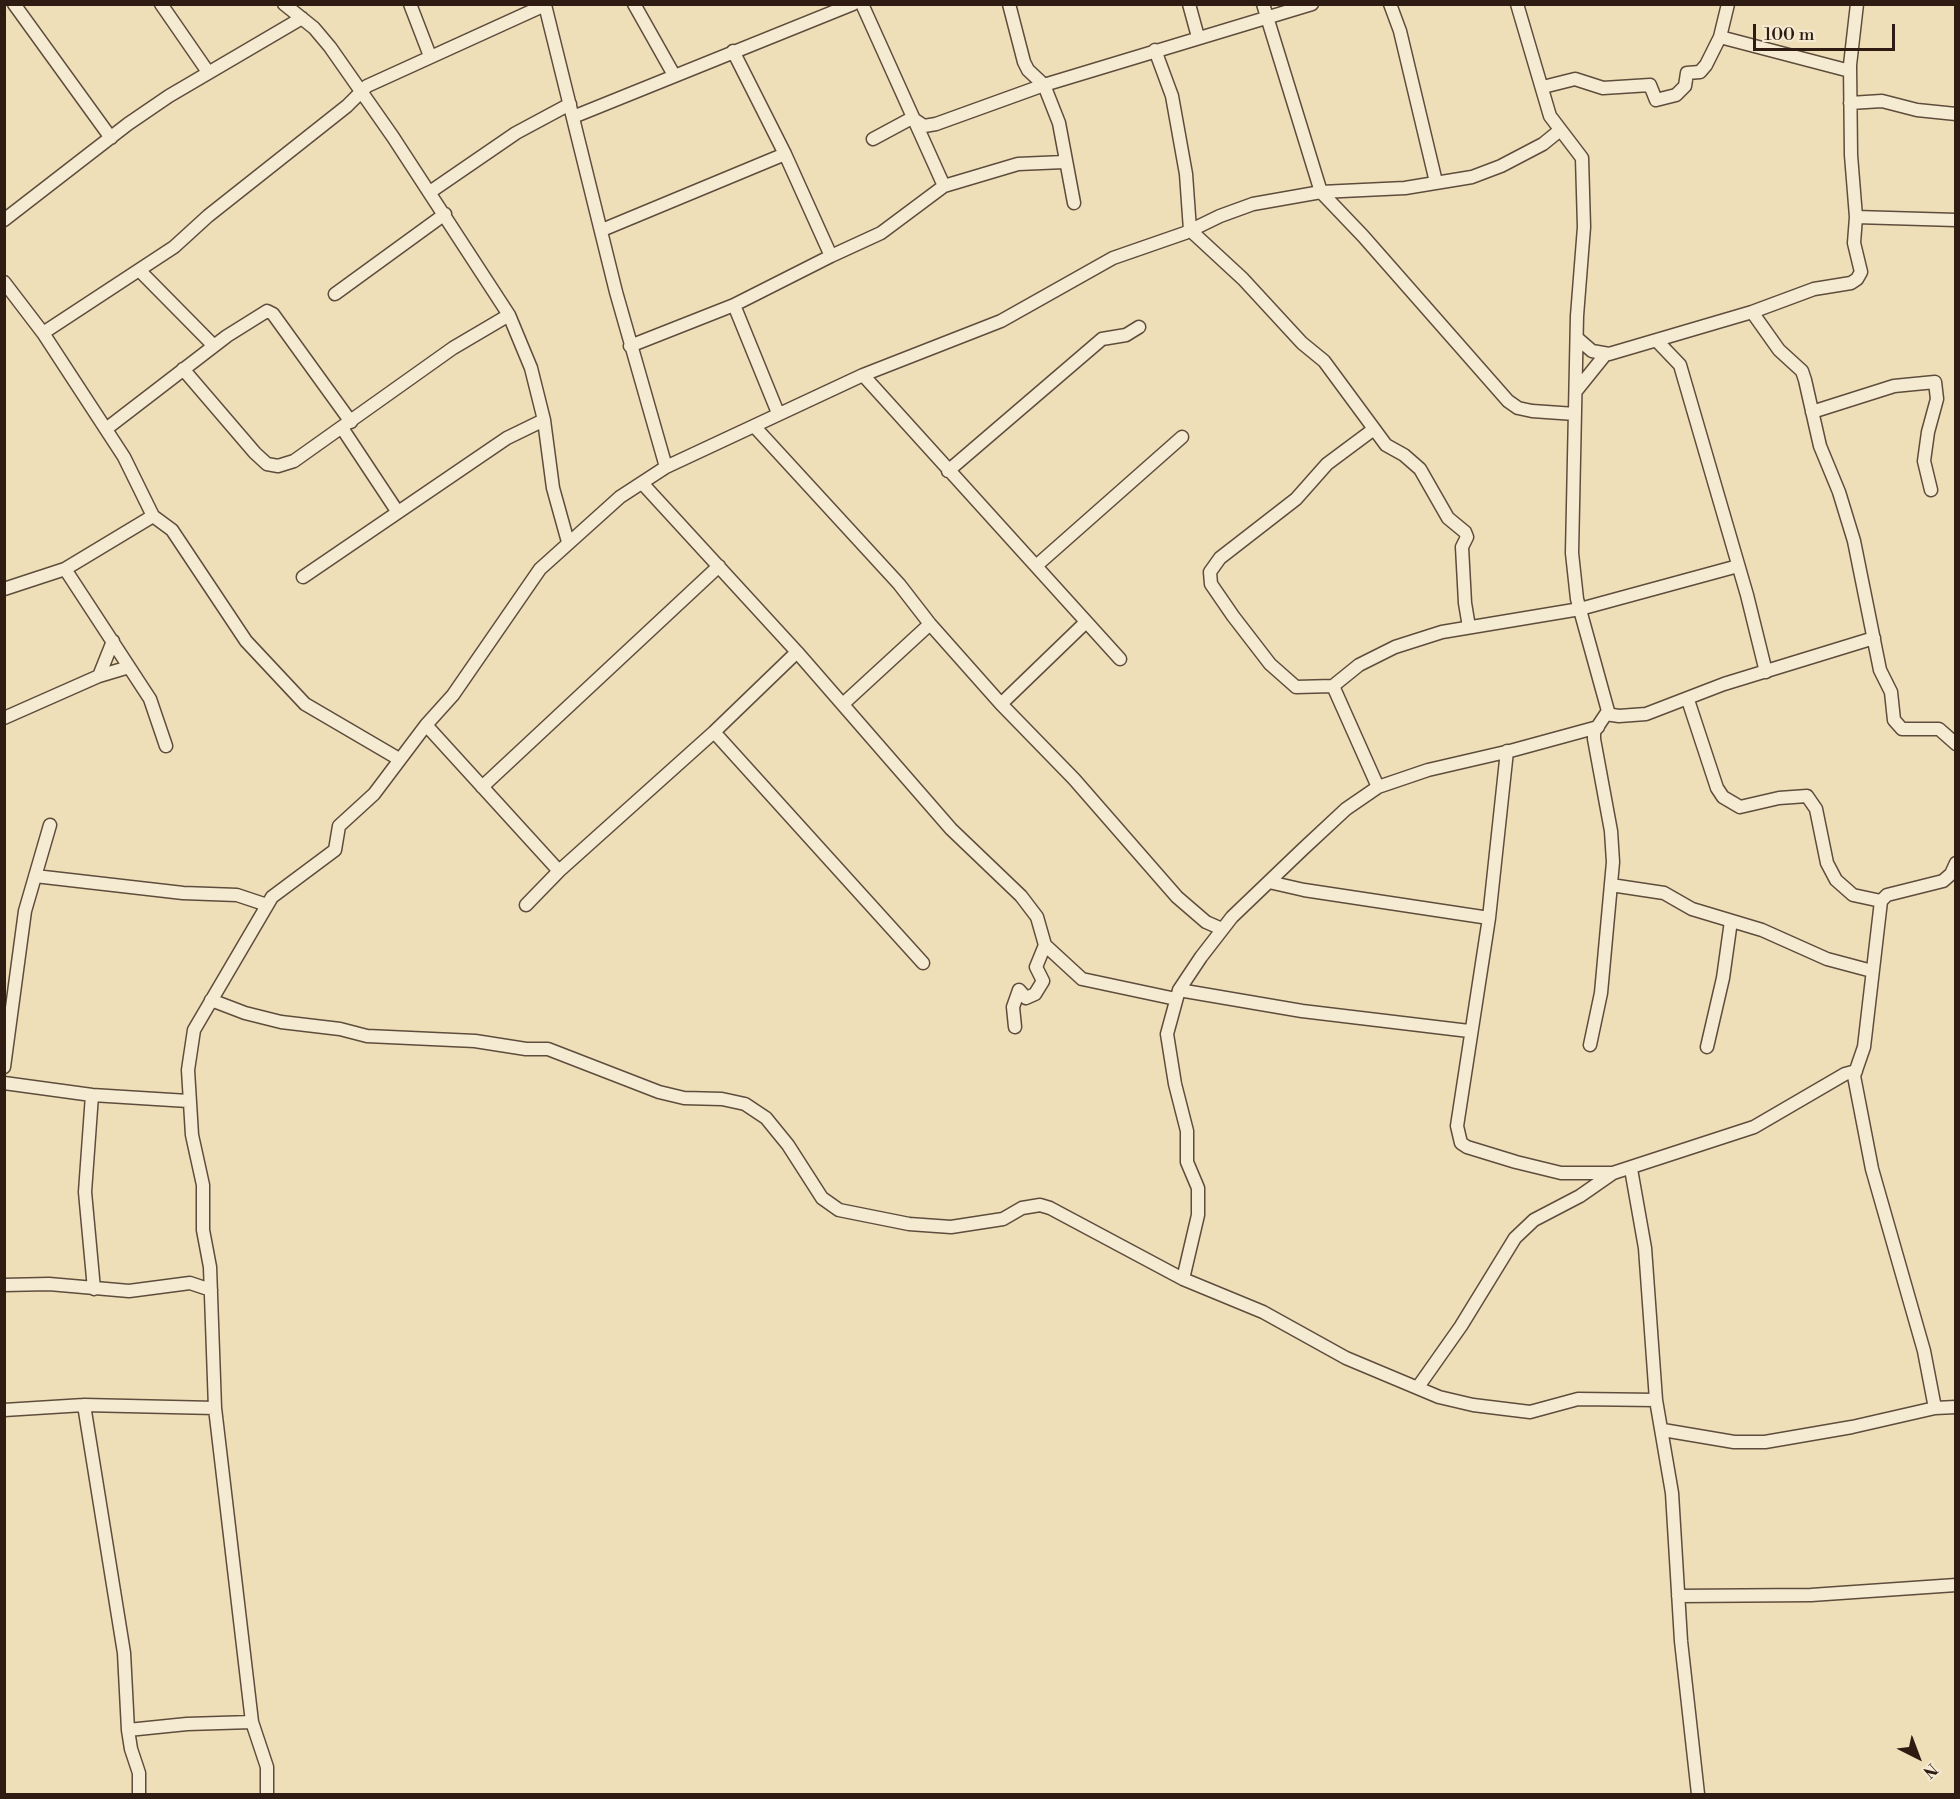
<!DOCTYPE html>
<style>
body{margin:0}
#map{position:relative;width:1960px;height:1799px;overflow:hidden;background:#efdfb9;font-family:"Libre Bodoni",serif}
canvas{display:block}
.frame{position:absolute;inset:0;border:6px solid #2e1c13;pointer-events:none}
.north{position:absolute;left:1888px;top:1727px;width:60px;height:60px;-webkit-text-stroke:4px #f5ead2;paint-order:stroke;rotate:138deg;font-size:16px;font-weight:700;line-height:24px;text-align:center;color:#2e1c13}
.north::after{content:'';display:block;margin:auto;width:21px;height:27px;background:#2e1c13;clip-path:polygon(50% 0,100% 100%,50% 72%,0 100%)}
.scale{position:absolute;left:1753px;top:24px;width:142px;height:27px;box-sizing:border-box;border:3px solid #2e1c13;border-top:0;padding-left:8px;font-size:18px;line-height:21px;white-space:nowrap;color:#2e1c13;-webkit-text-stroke:4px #f5ead2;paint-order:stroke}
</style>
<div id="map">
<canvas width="1960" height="1799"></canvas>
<div class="frame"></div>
<div class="north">N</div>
<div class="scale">100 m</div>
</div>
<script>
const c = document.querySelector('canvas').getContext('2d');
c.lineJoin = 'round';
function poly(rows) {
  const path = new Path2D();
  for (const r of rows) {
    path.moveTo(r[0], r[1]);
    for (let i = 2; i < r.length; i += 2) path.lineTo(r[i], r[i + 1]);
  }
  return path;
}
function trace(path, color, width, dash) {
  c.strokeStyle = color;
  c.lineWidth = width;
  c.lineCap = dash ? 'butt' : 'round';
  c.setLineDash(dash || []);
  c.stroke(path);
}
const minor = poly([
 [14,4,111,138],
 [161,4,208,72],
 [284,4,314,28,330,47,393,137,509,315,531,368,544,420,553,488,568,542],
 [410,4,430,56],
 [634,4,674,75],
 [862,4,944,186,1018,164,1064,162],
 [1009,4,1024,62,1028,70,1044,85,1059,123,1074,203],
 [1189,4,1198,37],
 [1263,4,1321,192,1363,236,1508,401,1518,408,1532,411,1575,414],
 [1390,4,1400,31,1436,182],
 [1517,4,1550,116,1582,158,1584,227,1577,316,1572,553,1577,599,1608,711,1594,732,1594,739,1611,831,1613,862,1601,993,1590,1045],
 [1720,37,1850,71],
 [1155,50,1172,96,1186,174,1190,230,1243,279,1302,343,1324,361,1386,445,1404,455,1420,469,1448,518,1465,532,1467,537,1462,547,1465,603,1469,627],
 [1543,87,1575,79,1603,88,1650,85,1656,100,1676,95,1685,86,1687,73,1700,72,1706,65,1720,37,1728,4],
 [1850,103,1882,101,1917,110,1956,114],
 [573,117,853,4],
 [873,139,912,118,924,126,936,124,1044,85,1312,4],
 [430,192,516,133,570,104],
 [1856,217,1956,220],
 [4,220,128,124,169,96,302,18],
 [602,230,785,154],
 [831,256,881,233,944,186],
 [139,270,214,346],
 [4,282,43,333,124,457,153,516,172,530,246,641,305,704,399,759],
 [335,294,445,214],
 [734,305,778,413],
 [1752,312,1779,350,1802,371,1805,380,1820,446,1839,492,1854,541,1880,670,1891,692,1894,720,1902,729,1939,729,1956,744],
 [43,333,174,247,208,216,347,106,367,86,545,5,616,292,666,467],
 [1577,338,1592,351,1609,354,1752,312,1814,289,1851,283,1857,279,1861,272,1854,243,1856,217,1851,155,1850,65,1857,4],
 [1657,341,1680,365,1747,595,1766,672],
 [630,346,734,305,831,256,785,154,733,51],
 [183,369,255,453,267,464,278,466,294,461,453,348,509,315],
 [863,375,1120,659],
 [1576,391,1605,355],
 [1812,412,1894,386,1935,382,1937,399,1928,432,1924,461,1931,490],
 [754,426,899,584,930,624,1001,704,1074,779,1177,897,1206,922,1222,929],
 [342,428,397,511],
 [106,429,227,336,267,311,273,314,351,422],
 [1374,429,1327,464,1296,499,1220,558,1210,572,1211,584,1233,616,1270,664,1296,687,1333,686,1359,665,1395,647,1442,632,1580,609,1738,566],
 [948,471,1102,339,1126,335,1139,327],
 [642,483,797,652,951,829,1021,896,1037,917,1045,945,1036,967,1043,981,1035,994,1026,998,1019,990,1013,1007,1015,1027],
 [1036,566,1182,437],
 [65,569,150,699,166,746],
 [303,577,507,438,544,420],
 [4,589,65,569,153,516],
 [99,676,113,641],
 [1333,686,1378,787],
 [1688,700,1717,788,1723,797,1740,807,1779,798,1807,796,1816,809,1827,863,1836,880,1853,895,1881,901],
 [843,704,930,624],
 [1001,704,1086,622],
 [1606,714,1619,716,1646,714,1724,684,1874,638],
 [4,718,99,676,129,667],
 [426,725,559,871],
 [714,732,923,963],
 [1507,751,1489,918,1457,1126,1461,1143,1467,1147,1516,1162,1561,1173,1613,1173,1754,1127,1845,1074,1856,1071],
 [482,787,719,566],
 [35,876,183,893,237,895,267,905],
 [1269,882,1304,890,1489,918],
 [1611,885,1664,893,1692,909,1762,930,1827,959,1872,971],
 [526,905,559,871,714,732,797,652],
 [1045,945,1082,979,1176,999],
 [1179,990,1302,1011,1469,1031],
 [211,1000,245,1013,281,1022,340,1029,367,1036,475,1041,526,1049,548,1049,659,1092,684,1098,722,1099,745,1104,766,1118,788,1145,822,1198,839,1210,909,1224,951,1227,1003,1219,1022,1208,1040,1205,1050,1208,1183,1279,1263,1312,1346,1358,1439,1397,1473,1405,1530,1412,1578,1399,1656,1400],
 [1707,1047,1723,978,1731,921],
 [4,1067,25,911,50,825],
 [4,1083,92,1095,188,1101],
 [92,1095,85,1192,94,1289],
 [1631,1169,1645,1248,1656,1400,1672,1493,1681,1641,1698,1794],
 [1183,1279,1198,1215,1198,1188,1187,1162,1187,1131,1175,1084,1167,1034,1179,990,1201,957,1232,917,1303,849,1346,809,1378,787,1428,770,1510,751,1598,727],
 [4,1285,49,1284,129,1291,190,1283,211,1290],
 [1418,1387,1461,1326,1515,1238,1534,1220,1580,1196,1613,1173],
 [84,1405,124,1653,128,1730,131,1749,139,1773,139,1794],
 [1935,1408,1924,1351,1872,1169,1854,1076,1864,1047,1881,901,1887,895,1943,881,1951,874,1956,863],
 [4,1410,84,1405,215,1408],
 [1663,1430,1734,1442,1765,1442,1852,1427,1935,1408,1956,1407],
 [1678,1596,1811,1595,1956,1585],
 [128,1730,187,1724,252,1722],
 [267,1794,267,1767,252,1722,215,1408,210,1267,203,1230,203,1185,192,1135,188,1070,194,1030,272,897,335,850,339,826,374,794,426,725,453,695,540,569,620,497,666,467,863,375,1001,321,1113,258,1185,233,1220,216,1253,204,1321,192,1405,188,1472,177,1501,166,1543,144,1559,131]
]);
trace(minor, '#5e4d3c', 15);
trace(minor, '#f5ead2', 12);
</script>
